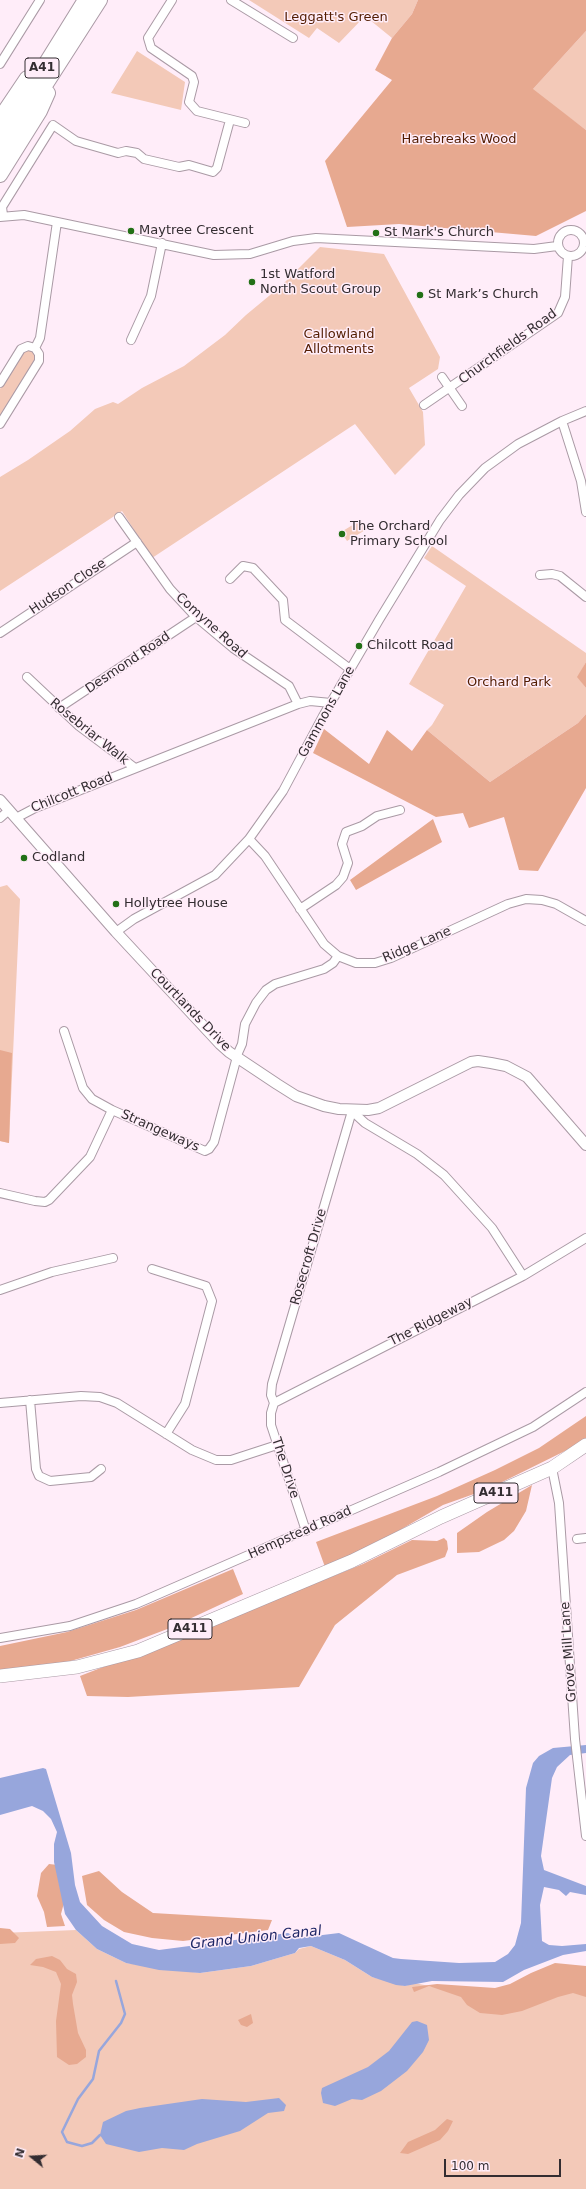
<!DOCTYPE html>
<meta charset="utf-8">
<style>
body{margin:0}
#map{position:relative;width:586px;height:2189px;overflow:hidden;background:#ffedf9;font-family:"DejaVu Sans",sans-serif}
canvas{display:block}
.north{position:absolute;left:12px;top:2137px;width:40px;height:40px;-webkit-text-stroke:3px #ffedf9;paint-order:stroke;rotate:288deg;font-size:11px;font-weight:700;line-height:16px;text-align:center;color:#332d31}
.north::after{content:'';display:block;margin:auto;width:14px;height:18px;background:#332d31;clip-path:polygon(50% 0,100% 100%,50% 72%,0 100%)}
.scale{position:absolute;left:444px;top:2159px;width:117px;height:18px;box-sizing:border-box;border:2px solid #332d31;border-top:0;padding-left:5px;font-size:12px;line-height:14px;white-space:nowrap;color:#332d31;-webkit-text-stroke:3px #ffedf9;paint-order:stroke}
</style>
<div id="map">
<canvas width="586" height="2189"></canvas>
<div class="north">N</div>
<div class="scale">100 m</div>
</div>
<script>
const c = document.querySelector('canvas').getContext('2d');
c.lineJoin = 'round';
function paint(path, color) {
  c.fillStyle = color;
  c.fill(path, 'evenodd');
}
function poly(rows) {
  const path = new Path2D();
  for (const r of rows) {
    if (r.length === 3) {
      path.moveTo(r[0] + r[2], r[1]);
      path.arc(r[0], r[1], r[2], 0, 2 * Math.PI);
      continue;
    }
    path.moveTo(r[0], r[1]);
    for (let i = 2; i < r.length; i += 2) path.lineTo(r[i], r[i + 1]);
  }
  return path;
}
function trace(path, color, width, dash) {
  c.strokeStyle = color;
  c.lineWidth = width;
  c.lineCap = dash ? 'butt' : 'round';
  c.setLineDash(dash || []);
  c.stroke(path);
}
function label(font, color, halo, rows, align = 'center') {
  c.font = font + ' "DejaVu Sans",sans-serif';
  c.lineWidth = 3;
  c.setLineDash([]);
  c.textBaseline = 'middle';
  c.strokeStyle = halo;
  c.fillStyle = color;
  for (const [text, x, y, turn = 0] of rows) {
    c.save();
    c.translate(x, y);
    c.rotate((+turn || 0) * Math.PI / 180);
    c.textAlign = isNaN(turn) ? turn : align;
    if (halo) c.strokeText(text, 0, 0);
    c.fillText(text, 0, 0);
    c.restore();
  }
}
const green = poly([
 [249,0,418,0,412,14,392,38,365,16,339,43,317,28,309,38],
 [586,31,586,130,532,90],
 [137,51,185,82,181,110,111,93],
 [320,247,384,254,440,357,438,369,409,388,423,412,425,445,395,475,355,424,152,558,122,511,0,591,0,477,28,460,70,431,95,409,113,402,118,404,142,388,184,366,225,335,246,315,281,286],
 [29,350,34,353,36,359,0,419,0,389,20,354],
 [361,520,367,529,347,541,341,532],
 [432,546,586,653,586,662,578,677,586,688,586,714,578,723,490,782,427,730,432,725,444,705,409,684,466,586,424,558],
 [7,885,20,899,9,1143,0,1141,0,887],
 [76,1930,97,1949,126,1963,200,1973,251,1966,295,1953,299,1949,311,1946,345,1960,372,1977,405,1986,414,1983,523,2004,577,1989,586,1995,586,2189,0,2189,0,1933]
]);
const forest = poly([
 [418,0,586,0,586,31,533,89,586,130,586,211,536,236,399,224,347,227,325,161,392,80,375,70,392,38,412,14],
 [586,662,586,688,577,677],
 [586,714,586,788,538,871,519,870,504,817,469,828,463,813,436,817,313,753,324,729,369,764,387,730,412,751,427,730,490,782,578,723],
 [433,819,442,842,356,890,350,880],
 [0,1050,12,1053,9,1143,0,1141],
 [586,1416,586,1439,565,1451,488,1489,443,1505,393,1534,325,1567,316,1542,437,1496,495,1470,539,1448],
 [532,1485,526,1511,514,1531,504,1540,479,1552,457,1553,457,1533,487,1512],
 [444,1538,447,1541,448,1549,445,1557,397,1575,335,1625,299,1687,128,1697,87,1696,80,1676,252,1609,363,1564,412,1540,437,1541],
 [233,1569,243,1594,170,1628,120,1647,67,1662,0,1670,0,1646,67,1632,136,1610],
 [49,1864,58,1865,65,1899,61,1914,65,1926,47,1927,44,1912,37,1896,41,1873],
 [99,1871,122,1892,153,1913,272,1920,268,1930,183,1941,152,1938,124,1932,104,1920,87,1905,82,1876],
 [0,1928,10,1929,19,1938,15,1943,0,1944],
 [52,1956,60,1960,67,1969,76,1974,77,1982,72,1995,73,2004,78,2033,86,2050,86,2057,77,2064,69,2065,57,2057,56,2021,61,1984,56,1972,43,1967,30,1965,36,1959],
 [555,1963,586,1966,586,1997,573,1993,558,1997,522,2011,502,2015,480,2013,467,2005,461,1997,429,1986,414,1992,412,1987,437,1984,495,1988,510,1984,531,1973],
 [251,2014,253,2023,247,2027,241,2025,238,2020],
 [447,2119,453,2121,448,2131,440,2140,408,2154,400,2153,408,2142,435,2130]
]);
const water = poly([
 [586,1745,586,1753,570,1755,557,1767,552,1778,541,1856,544,1870,586,1886,586,1895,570,1892,566,1896,559,1890,544,1887,540,1905,542,1941,549,1945,562,1946,586,1944,586,1951,563,1955,524,1970,503,1982,432,1981,405,1986,396,1985,372,1977,345,1960,311,1946,299,1948,295,1953,251,1966,200,1973,159,1970,126,1963,97,1949,76,1930,65,1914,54,1862,54,1844,57,1832,51,1819,43,1811,32,1806,0,1815,0,1778,43,1768,46,1769,71,1853,75,1885,80,1902,102,1926,132,1944,159,1950,288,1933,298,1938,339,1933,393,1958,401,1959,459,1963,495,1962,508,1954,515,1945,521,1923,526,1788,533,1763,539,1756,553,1748],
 [417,2021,427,2025,429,2040,423,2052,407,2071,381,2091,362,2100,352,2099,335,2106,323,2103,321,2093,322,2088,368,2067,389,2051,412,2022],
 [279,2098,286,2105,284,2111,268,2113,240,2131,197,2144,184,2150,162,2148,139,2152,106,2144,100,2135,103,2122,126,2111,140,2108,202,2099,246,2102]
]);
const stream = poly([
 [100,2135,92,2143,82,2146,67,2142,62,2132,78,2099,93,2079,99,2051,121,2023,125,2014,116,1981]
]);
const minor = poly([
 [172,0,148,38,151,48,192,76,194,82,189,102,197,111,245,123],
 [231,0,293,38],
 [0,64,40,0],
 [3,215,2,207,53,125,76,141,118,153,126,151,137,153,144,159,179,167,189,165,213,172,217,168,230,120],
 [0,217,24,215,214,255,250,254,293,241,316,238,534,249,557,246],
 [571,243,13],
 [131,340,151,296,162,243],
 [442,377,462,406],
 [0,383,21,349,28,346,35,348],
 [424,405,558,313,565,297,568,256],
 [562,421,581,481,586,512],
 [0,424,39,361,39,354,35,348,40,338,57,222],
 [119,517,170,589,196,617,233,648,289,686,298,704],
 [540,575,552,574,560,576,586,597],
 [230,579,243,566,253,568,283,600,285,620,350,669],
 [0,633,137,542],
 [27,677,79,726,135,768],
 [59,708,196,617],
 [0,818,9,810],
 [16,818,35,808,298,704,310,701,331,703],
 [249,839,265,856,324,944,338,956,356,963,375,963,391,958,508,904,526,899,542,900,556,904,586,921],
 [300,909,336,885,343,877,348,863,342,844,346,832,362,826,377,816,400,810],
 [116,932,134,919,215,875,249,839,283,791,323,716,379,620,440,520,459,495,485,468,518,444,562,421,586,411],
 [64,1031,83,1088,92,1099,112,1110,205,1151,209,1149,214,1142,238,1053,242,1044,245,1024,256,1003,266,990,275,984,324,969,333,963,338,956],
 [0,1193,35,1201,45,1202,49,1200,90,1157,112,1110],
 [152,1269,206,1286,212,1301,185,1404,166,1434],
 [0,1290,52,1272,113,1258],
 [30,1400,36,1469,39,1476,50,1481,91,1477,101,1469],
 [0,1403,81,1396,100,1397,117,1403,192,1450,216,1460,231,1460,277,1445],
 [274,1403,271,1395,272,1384,352,1111,365,1123,417,1154,444,1175,492,1228,523,1276],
 [274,1403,523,1276,586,1238],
 [274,1403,271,1413,271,1425,306,1531],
 [552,1468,559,1503,575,1739,586,1836],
 [577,1539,586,1538],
 [0,1638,70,1626,136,1604,439,1472,533,1427,586,1392]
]);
const tertiary = poly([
 [0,800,116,932,220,1044,229,1052,277,1084,296,1096,324,1106,339,1109,368,1110,379,1108,471,1062,478,1061,491,1063,506,1066,527,1077,586,1145]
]);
const primary = poly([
 [0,1676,77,1667,138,1651,352,1561,441,1517,552,1468,586,1445]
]);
const trunk = poly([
 [0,118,27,78],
 [0,137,85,0],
 [0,156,100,0],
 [0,175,40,111,48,93]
]);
const markers = [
 [131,231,4,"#227016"],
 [376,233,4,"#227016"],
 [252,282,4,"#227016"],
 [420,295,4,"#227016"],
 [342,534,4,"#227016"],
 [359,646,4,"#227016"],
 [24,858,4,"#227016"],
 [116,904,4,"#227016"]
];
const shields = [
 [42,68,34],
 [496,1493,44],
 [190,1629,44]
];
const shieldNames = [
 ["A41",42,68],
 ["A411",496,1493],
 ["A411",190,1629]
];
const parkNames = [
 ["Leggatt's Green",336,18],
 ["Harebreaks Wood",459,140],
 ["Callowland",339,335],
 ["Allotments",339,350],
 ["Orchard Park",509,683]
];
const poiNames = [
 ["Maytree Crescent",139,231],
 ["St Mark's Church",384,233],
 ["1st Watford",260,275],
 ["North Scout Group",260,290],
 ["St Mark’s Church",428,295],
 ["The Orchard",350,527],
 ["Primary School",350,542],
 ["Chilcott Road",367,646],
 ["Codland",32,858],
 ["Hollytree House",124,904]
];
const streetNames = [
 ["Churchfields Road",508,347,-36],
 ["Hudson Close",68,587,-34],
 ["Comyne Road",211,626,42],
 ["Desmond Road",128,663,-34],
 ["Gammons Lane",327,712,-61],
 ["Rosebriar Walk",89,732,39],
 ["Chilcott Road",72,793,-22],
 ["Ridge Lane",417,945,-23],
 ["Courtlands Drive",190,1010,46],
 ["Strangeways",160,1131,24],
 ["Rosecroft Drive",309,1257,-74],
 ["The Ridgeway",431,1322,-27],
 ["The Drive",285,1468,72],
 ["Hempstead Road",300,1533,-24],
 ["Grove Mill Lane",569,1652,-94]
];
const waterNames = [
 ["Grand Union Canal",256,1938,-6]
];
paint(green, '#f3c9b8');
paint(forest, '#e7a990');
paint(water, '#97a6dc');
trace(stream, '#97a6dc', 2.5);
trace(minor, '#aa9aa5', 10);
trace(tertiary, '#aa9aa5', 12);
trace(primary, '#aa9aa5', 14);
trace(trunk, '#aa9aa5', 16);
trace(minor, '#fff', 8);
trace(tertiary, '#fff', 10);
trace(primary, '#fff', 13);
trace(trunk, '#fff', 14);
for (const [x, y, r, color] of markers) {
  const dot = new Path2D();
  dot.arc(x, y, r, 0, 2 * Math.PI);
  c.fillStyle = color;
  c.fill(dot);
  trace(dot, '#ffedf9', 1.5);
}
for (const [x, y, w] of shields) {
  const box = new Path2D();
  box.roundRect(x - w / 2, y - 10, w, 20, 3);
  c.fillStyle = '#ffedf9';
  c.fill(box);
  trace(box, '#332d31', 1);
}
label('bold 12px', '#332d31', null, shieldNames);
label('13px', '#521c01', '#ffedf9', parkNames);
label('13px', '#332d31', '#ffedf9', poiNames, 'left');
label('13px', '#332d31', '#ffedf9', streetNames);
label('italic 14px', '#1e2665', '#ffedf9', waterNames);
</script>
